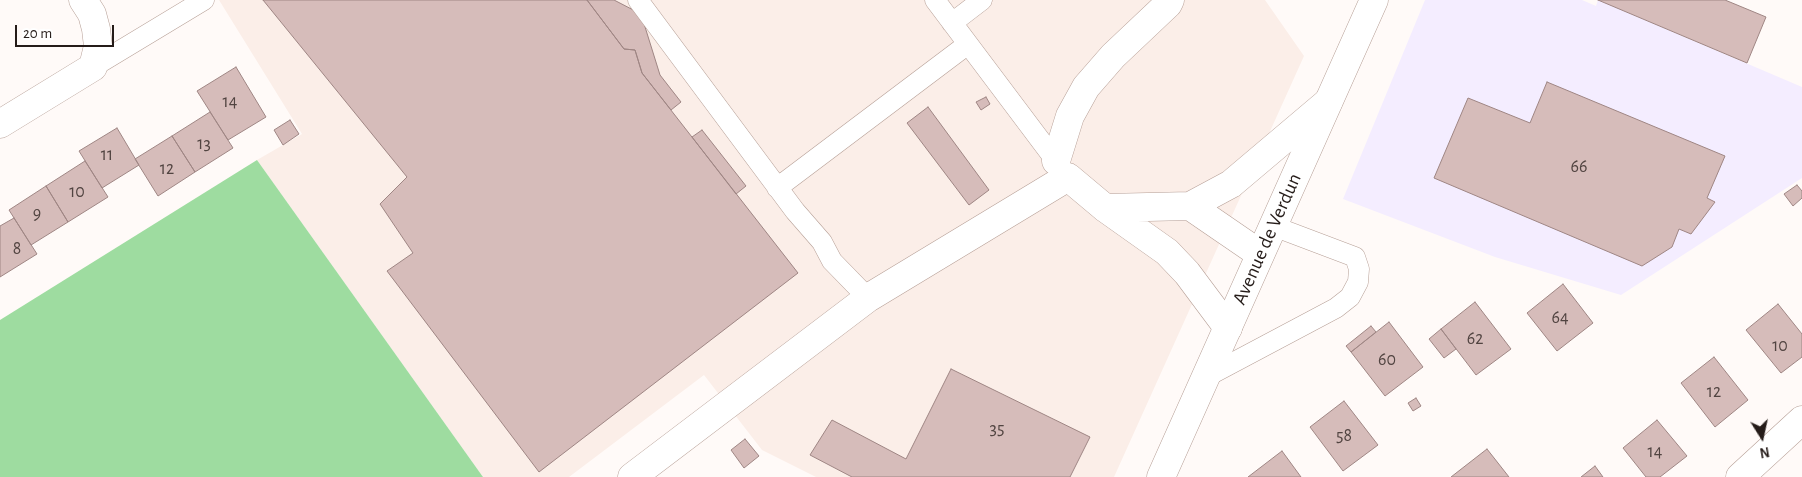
<!DOCTYPE html>
<style>
body{margin:0}
#map{position:relative;width:1802px;height:477px;overflow:hidden;background:#fffaf8;font-family:"Alegreya Sans",sans-serif}
canvas{display:block}
.north{position:absolute;left:1737px;top:412px;width:50px;height:50px;-webkit-text-stroke:4px #fff;paint-order:stroke;rotate:170deg;font-size:14px;font-weight:700;line-height:20px;text-align:center;color:#251c19}
.north::after{content:'';display:block;margin:auto;width:18px;height:22px;background:#251c19;clip-path:polygon(50% 0,100% 100%,50% 72%,0 100%)}
.scale{position:absolute;left:15px;top:25px;width:99px;height:22px;box-sizing:border-box;border:2px solid #251c19;border-top:0;padding-left:6px;font-size:15px;line-height:18px;white-space:nowrap;color:#251c19;-webkit-text-stroke:4px #fff;paint-order:stroke}
</style>
<div id="map">
<canvas width="1802" height="477"></canvas>
<div class="north">N</div>
<div class="scale">20 m</div>
</div>
<script>
const c = document.querySelector('canvas').getContext('2d');
c.lineJoin = 'round';
function paint(path, color) {
  c.fillStyle = color;
  c.fill(path, 'evenodd');
}
function poly(rows) {
  const path = new Path2D();
  for (const r of rows) {
    path.moveTo(r[0], r[1]);
    for (let i = 2; i < r.length; i += 2) path.lineTo(r[i], r[i + 1]);
  }
  return path;
}
function trace(path, color, width, dash) {
  c.strokeStyle = color;
  c.lineWidth = width;
  c.lineCap = dash ? 'butt' : 'round';
  c.setLineDash(dash || []);
  c.stroke(path);
}
function label(font, color, halo, rows, align = 'center') {
  c.font = font + ' "Alegreya Sans",sans-serif';
  c.lineWidth = 4.5;
  c.setLineDash([]);
  c.textBaseline = 'middle';
  c.strokeStyle = halo;
  c.fillStyle = color;
  for (const [text, x, y, turn = 0] of rows) {
    c.save();
    c.translate(x, y);
    c.rotate((+turn || 0) * Math.PI / 180);
    c.textAlign = isNaN(turn) ? turn : align;
    if (halo) c.strokeText(text, 0, 0);
    c.fillText(text, 0, 0);
    c.restore();
  }
}
const built = poly([
 [219,0,1265,0,1304,56,1114,477,816,477,762,450,704,375,569,477,483,477,257,160,302,134]
]);
const industrial = poly([
 [1425,0,1582,0,1596,6,1598,0,1802,87,1802,178,1621,295,1495,257,1343,199]
]);
const green = poly([
 [257,160,483,477,0,477,0,320]
]);
const building = poly([
 [263,0,587,0,624,49,635,50,642,73,798,273,539,472,387,271,413,253,380,204,407,177,263,0],
 [587,0,614,0,641,14,660,75,681,102,671,110,642,73,635,50,624,49,587,0],
 [1598,0,1725,0,1766,17,1747,63,1598,0],
 [236,67,266,117,228,140,197,91,236,67],
 [1547,82,1725,156,1707,198,1715,202,1691,234,1679,229,1672,247,1642,266,1434,178,1468,98,1530,123,1547,82],
 [986,97,990,104,981,110,976,102,986,97],
 [928,107,989,190,969,205,907,123,928,107],
 [210,112,233,148,195,172,172,136,210,112],
 [290,120,299,134,283,145,274,130,290,120],
 [117,128,139,165,102,188,79,151,117,128],
 [702,130,746,186,736,194,692,137,702,130],
 [172,136,195,172,158,196,135,159,172,136],
 [85,161,108,197,68,222,46,186,85,161],
 [1797,185,1802,191,1802,198,1793,206,1784,194,1797,185],
 [46,186,68,222,31,245,9,210,46,186],
 [14,218,37,254,0,277,0,226,14,218],
 [1563,284,1593,323,1557,351,1527,313,1563,284],
 [1475,302,1511,349,1476,375,1441,329,1475,302],
 [1778,304,1802,334,1802,357,1781,373,1746,330,1778,304],
 [1389,322,1423,367,1385,396,1351,352,1389,322],
 [1371,326,1376,332,1351,352,1346,346,1371,326],
 [1441,329,1456,349,1444,358,1429,339,1441,329],
 [1714,357,1748,400,1715,427,1681,383,1714,357],
 [951,369,1090,437,1070,477,852,477,810,455,832,420,906,459,951,369],
 [1416,398,1421,406,1413,411,1408,403,1416,398],
 [1344,401,1378,445,1343,471,1310,427,1344,401],
 [1657,420,1687,456,1660,477,1646,477,1623,448,1657,420],
 [745,439,759,456,744,468,731,450,745,439],
 [1487,449,1509,477,1451,477,1487,449],
 [1282,451,1301,477,1248,477,1282,451],
 [1595,466,1603,477,1581,477,1595,466]
]);
const service = poly([
 [638,0,795,211,822,242,832,261,868,298],
 [935,0,1062,169],
 [952,23,982,0],
 [93,67,204,0],
 [777,188,968,44],
 [1206,377,1336,308,1350,297,1358,282,1359,269,1355,257,1273,226]
]);
const minor = poly([
 [0,124,93,67,98,46,96,29,92,14,83,0],
 [1056,161,1070,116,1086,87,1113,56,1168,4,1170,0],
 [1190,206,1260,254],
 [1105,208,1190,206,1231,184,1328,102],
 [632,477,868,298,1068,177,1105,208,1167,252,1187,273,1228,328],
 [1740,477,1802,420]
]);
const secondary = poly([
 [1161,477,1374,0]
]);
const numberNames = [
 ["14",230,102],
 ["13",204,144],
 ["11",107,155],
 ["66",1579,167],
 ["12",167,169],
 ["10",77,192],
 ["9",37,214],
 ["8",17,249],
 ["64",1560,318],
 ["62",1475,339],
 ["10",1780,346],
 ["60",1387,360],
 ["12",1714,392],
 ["35",997,429],
 ["58",1344,436],
 ["14",1655,452]
];
const streetNames = [
 ["Avenue de Verdun",1267,239,-66]
];
paint(built, '#fbeee8');
paint(industrial, '#f4edff');
paint(green, '#9edca0');
paint(building, '#d6bcba');
trace(building, '#9f8684', 1);
trace(service, '#b69f96', 21);
trace(minor, '#b69f96', 29);
trace(secondary, '#b69f96', 29);
trace(service, '#fff', 20);
trace(minor, '#fff', 28);
trace(secondary, '#fff', 28);
label('18px', '#514441', null, numberNames);
label('20px', '#251c19', '#fff', streetNames);
</script>
